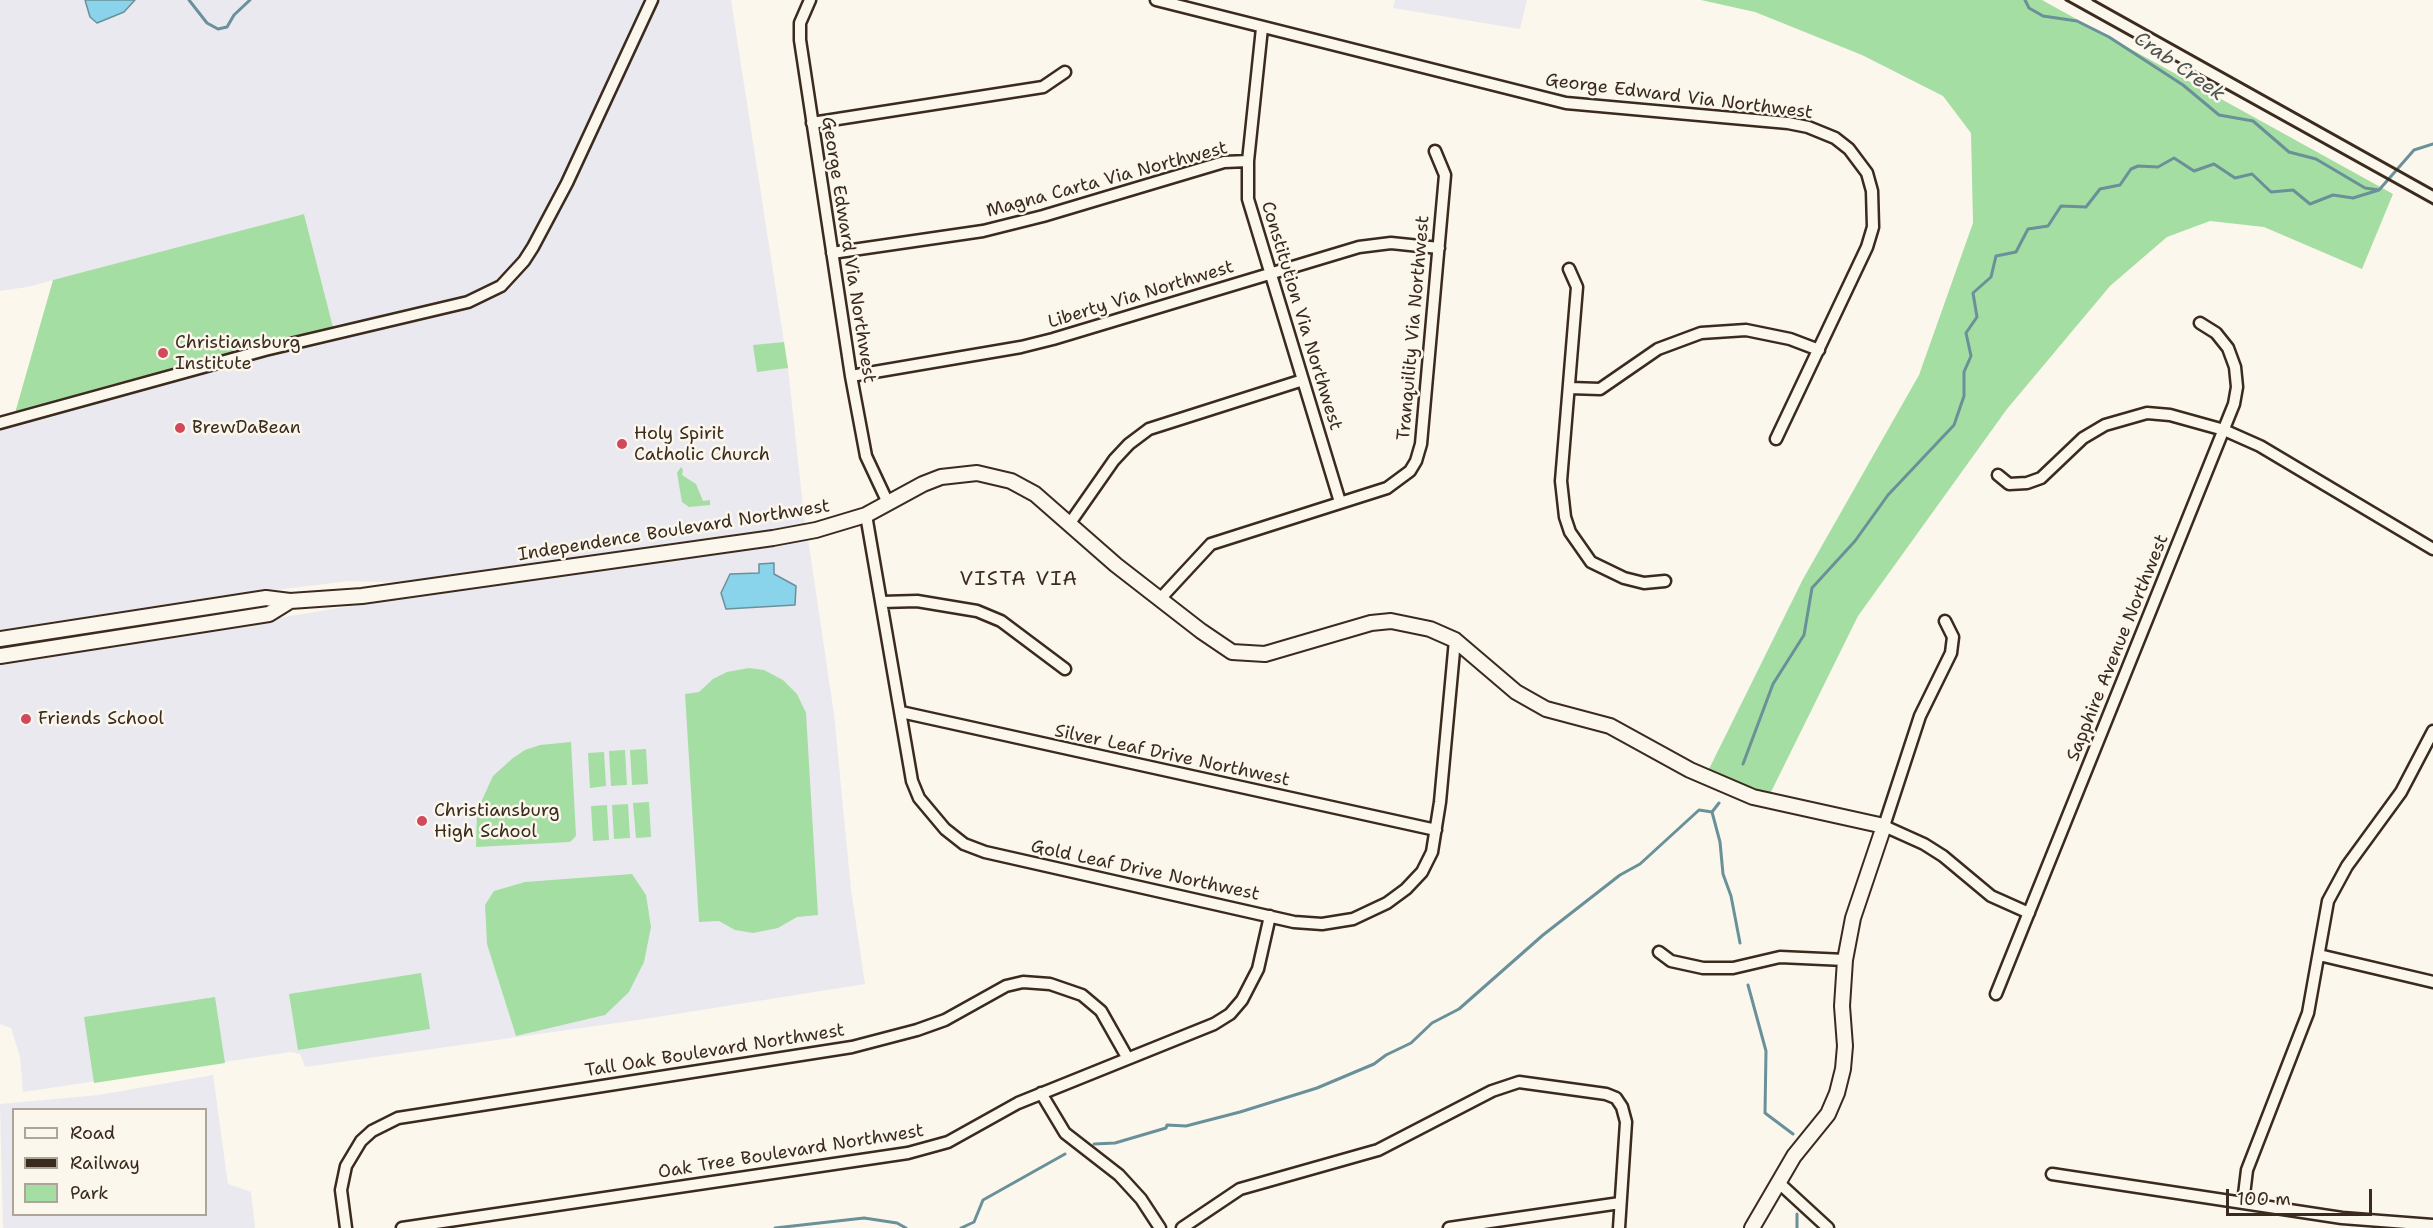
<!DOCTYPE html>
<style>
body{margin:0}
#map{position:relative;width:2433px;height:1228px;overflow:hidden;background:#fbf7ec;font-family:"Shantell Sans",sans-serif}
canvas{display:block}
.legend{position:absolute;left:12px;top:1108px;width:195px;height:108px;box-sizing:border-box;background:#fbf7ec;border:2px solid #aea59a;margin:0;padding:8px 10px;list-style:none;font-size:18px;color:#3b2a1e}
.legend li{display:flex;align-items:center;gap:12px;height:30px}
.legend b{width:30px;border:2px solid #aea59a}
.scale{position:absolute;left:2226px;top:1189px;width:146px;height:27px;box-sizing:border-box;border:3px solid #3b2a1e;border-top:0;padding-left:8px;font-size:18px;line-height:21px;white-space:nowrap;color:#3b2a1e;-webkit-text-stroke:4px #fbf7ec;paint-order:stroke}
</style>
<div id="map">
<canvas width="2433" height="1228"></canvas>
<ul class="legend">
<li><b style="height:8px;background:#fbf7ec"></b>Road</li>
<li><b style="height:8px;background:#3b2a1e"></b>Railway</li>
<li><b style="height:16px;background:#a5dea2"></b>Park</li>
</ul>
<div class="scale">100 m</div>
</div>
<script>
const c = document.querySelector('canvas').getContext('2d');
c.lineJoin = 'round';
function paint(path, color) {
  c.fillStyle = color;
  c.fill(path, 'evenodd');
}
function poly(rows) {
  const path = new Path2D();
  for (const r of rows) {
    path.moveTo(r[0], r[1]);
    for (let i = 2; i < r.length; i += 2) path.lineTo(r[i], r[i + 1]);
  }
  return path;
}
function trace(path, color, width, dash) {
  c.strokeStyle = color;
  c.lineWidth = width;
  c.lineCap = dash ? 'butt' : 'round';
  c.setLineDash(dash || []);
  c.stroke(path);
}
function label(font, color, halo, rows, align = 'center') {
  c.font = font + ' "Shantell Sans",sans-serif';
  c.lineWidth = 5;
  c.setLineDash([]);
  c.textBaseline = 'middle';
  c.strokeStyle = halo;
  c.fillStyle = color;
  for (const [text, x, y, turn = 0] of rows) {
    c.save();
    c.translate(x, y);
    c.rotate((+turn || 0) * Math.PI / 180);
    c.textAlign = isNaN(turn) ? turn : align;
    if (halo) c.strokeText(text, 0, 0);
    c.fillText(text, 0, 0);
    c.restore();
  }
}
const built = poly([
 [0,0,731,0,788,368,805,525,407,583,348,581,268,591,0,633,0,429,207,371,336,338,304,214,27,287,0,291],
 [1395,0,1527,0,1520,29,1393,8],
 [808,539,834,714,851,890,865,984,638,1020,305,1067,300,1054,291,1052,23,1092,20,1057,11,1028,0,1024,0,663,537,576],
 [213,1075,228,1184,251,1192,255,1228,3,1228,0,1104,99,1095],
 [14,1110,206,1110,206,1214,14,1214]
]);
const green = poly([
 [1701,0,2042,0,2393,194,2362,269,2264,227,2210,221,2167,237,2110,286,2007,409,1858,616,1770,794,1708,771,1803,579,1919,375,1973,223,1971,133,1943,96,1862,55,1755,12],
 [304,214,333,327,106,386,15,413,53,280],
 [784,342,788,368,757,372,753,345],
 [681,467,683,470,682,475,696,484,703,501,710,500,710,505,689,507,682,502,677,473],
 [749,668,764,670,783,680,797,694,806,713,818,915,797,917,778,928,753,933,735,930,719,921,699,922,685,694,699,692,713,679,727,672],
 [571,742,576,836,570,842,476,847,477,811,493,776,513,758,525,750,540,745],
 [646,749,648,784,632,785,630,750],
 [625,750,627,785,611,786,609,751],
 [604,752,606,786,590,788,588,753],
 [649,802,651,837,636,838,633,803],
 [628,804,630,838,614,839,612,805],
 [607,805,609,840,593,841,591,806],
 [632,874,646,895,651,927,644,962,629,992,605,1015,516,1036,487,944,485,905,494,891,525,882],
 [421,973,430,1029,298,1050,289,994],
 [215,997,225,1063,94,1083,84,1017]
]);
const water = poly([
 [85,0,135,0,124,12,97,23,90,17,85,0],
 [774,563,774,574,796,586,795,605,726,609,721,593,730,574,759,573,759,564,774,563]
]);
const stream = poly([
 [189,0,207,23,218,29,227,27,234,15,250,0],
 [2025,0,2029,8,2043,16,2077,21,2109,37,2183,85,2219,115,2253,121,2289,152,2316,159,2365,188,2379,190,2414,150,2433,144],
 [1743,764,1773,684,1804,635,1812,588,1855,541,1888,495,1954,425,1964,396,1964,372,1971,356,1966,333,1977,317,1973,293,1991,277,1996,256,2016,252,2028,229,2048,226,2061,206,2086,207,2100,189,2120,185,2131,169,2138,166,2158,167,2174,158,2194,171,2214,164,2235,178,2252,174,2271,192,2293,190,2310,204,2333,195,2353,198,2379,190],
 [1712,812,1720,842,1723,874,1731,896,1740,943],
 [1712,812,1719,803],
 [1748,985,1766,1051,1765,1113,1793,1134],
 [1094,1144,1115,1143,1166,1128,1167,1125,1186,1126,1240,1112,1317,1088,1374,1064,1386,1055,1411,1043,1432,1023,1459,1009,1543,935,1620,875,1640,864,1699,810,1712,812],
 [775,1228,864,1218,897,1223,906,1228],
 [961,1228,974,1222,983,1200,1065,1154],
 [1797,1228,1797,1214]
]);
const minor = poly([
 [810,0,800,23,800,40,851,376,866,456,888,503],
 [1156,0,1566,103,1788,123,1808,127,1835,138,1849,149,1867,173,1872,191,1873,227,1867,247,1776,439],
 [1262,28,1248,161,1248,199,1340,502],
 [812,123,1043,87,1065,72],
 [832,253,983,231,1043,216,1224,162,1248,161],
 [1569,269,1577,287,1561,481,1565,517,1570,532,1591,562,1624,578,1644,583,1665,581],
 [851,376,1021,347,1053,339,1359,247,1391,243,1439,248],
 [1570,388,1600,389,1658,349,1701,333,1746,330,1790,339,1819,350],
 [0,423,265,350,468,302,501,286,524,261,533,247,567,183,652,0],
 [1998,475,2009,484,2027,483,2041,478,2083,438,2105,425,2147,413,2170,415,2224,430,2260,446,2433,549],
 [866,515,912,781,919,798,945,829,964,844,985,852,1294,922,1322,924,1353,919,1387,903,1406,889,1422,872,1432,852,1440,802,1455,640],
 [1070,523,1114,460,1129,444,1149,429,1303,380],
 [1160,599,1211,544,1387,488,1410,471,1416,461,1421,444,1445,175,1435,151],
 [882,602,917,601,977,611,1001,621,1065,669],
 [1945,621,1953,637,1951,653,1920,716,1884,826,1924,844,1943,856,1991,896,2029,913],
 [901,712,1436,830],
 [1659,952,1671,961,1703,968,1733,968,1780,957,1845,960],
 [2319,955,2433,982],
 [1996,994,2234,404,2237,387,2235,367,2228,348,2216,333,2200,323],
 [1041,1093,1065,1133,1119,1175,1141,1199,1160,1228],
 [2052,1174,2342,1218,2433,1225],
 [1778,1182,1828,1228],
 [2243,1203,2247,1170,2308,1013,2328,901,2347,866,2401,792,2433,731],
 [346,1228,341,1190,346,1166,361,1141,372,1131,398,1118,852,1047,917,1030,945,1020,1006,986,1023,982,1050,984,1082,995,1101,1011,1127,1057],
 [402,1228,908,1153,948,1142,1018,1103,1214,1024,1230,1014,1242,1000,1258,969,1270,916],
 [1182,1228,1240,1189,1378,1150,1492,1091,1519,1082,1606,1094,1616,1098,1622,1107,1626,1122,1619,1228],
 [1449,1228,1620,1203]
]);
const tertiary = poly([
 [0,639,266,598,290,601,362,596,773,538,816,530,866,515,923,484,941,477,977,473,1011,481,1035,494,1116,565,1201,631,1232,652,1265,654,1371,623,1391,621,1430,629,1455,640,1516,692,1546,709,1610,726,1690,770,1753,797,1884,826,1853,918,1845,960,1842,1006,1845,1046,1843,1069,1837,1093,1828,1114,1794,1156,1752,1228],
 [0,656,269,614,290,601]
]);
const rail = poly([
 [2066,0,2433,204],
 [2093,0,2433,190]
]);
const markers = [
 [163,353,6,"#d1495b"],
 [180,428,6,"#d1495b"],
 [622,444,6,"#d1495b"],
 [26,719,6,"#d1495b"],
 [422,821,6,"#d1495b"]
];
const streetNames = [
 ["George Edward Via Northwest",1679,97,7],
 ["Magna Carta Via Northwest",1107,180,-15],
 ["George Edward Via Northwest",848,250,81],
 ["Liberty Via Northwest",1141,295,-17],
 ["Constitution Via Northwest",1301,316,73],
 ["Tranquility Via Northwest",1414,328,-85],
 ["Independence Boulevard Northwest",674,531,-9],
 ["Sapphire Avenue Northwest",2118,648,-68],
 ["Silver Leaf Drive Northwest",1172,756,12],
 ["Gold Leaf Drive Northwest",1145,871,12],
 ["Tall Oak Boulevard Northwest",715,1051,-9],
 ["Oak Tree Boulevard Northwest",791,1152,-9]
];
const poiNames = [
 ["Christiansburg",175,343],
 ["Institute",175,364],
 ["BrewDaBean",192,428],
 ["Holy Spirit",634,434],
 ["Catholic Church",634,455],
 ["Friends School",38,719],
 ["Christiansburg",434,811],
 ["High School",434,832]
];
const waterNames = [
 ["Crab Creek",2179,67,35]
];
const neighbourhoodNames = [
 ["VISTA VIA",1019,580]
];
paint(built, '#eae9f0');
paint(green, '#a5dea2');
paint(water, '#8ad4eb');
trace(water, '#6a9099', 1.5);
trace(stream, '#6a9099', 3);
trace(minor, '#3b2a1e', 15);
trace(tertiary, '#3b2a1e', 18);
trace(minor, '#fbf7ec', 10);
trace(tertiary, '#fbf7ec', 14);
trace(rail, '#3b2a1e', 3);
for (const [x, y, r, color] of markers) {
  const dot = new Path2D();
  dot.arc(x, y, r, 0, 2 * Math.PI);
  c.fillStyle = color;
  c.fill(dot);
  trace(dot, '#fbf7ec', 2);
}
label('18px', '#3b2a1e', '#fbf7ec', streetNames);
label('18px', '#3b2a1e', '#fbf7ec', poiNames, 'left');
label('italic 20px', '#4f5451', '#fbf7ec', waterNames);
c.letterSpacing = '1.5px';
label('20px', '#3b2a1e', '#fbf7ec', neighbourhoodNames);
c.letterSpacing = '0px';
</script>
